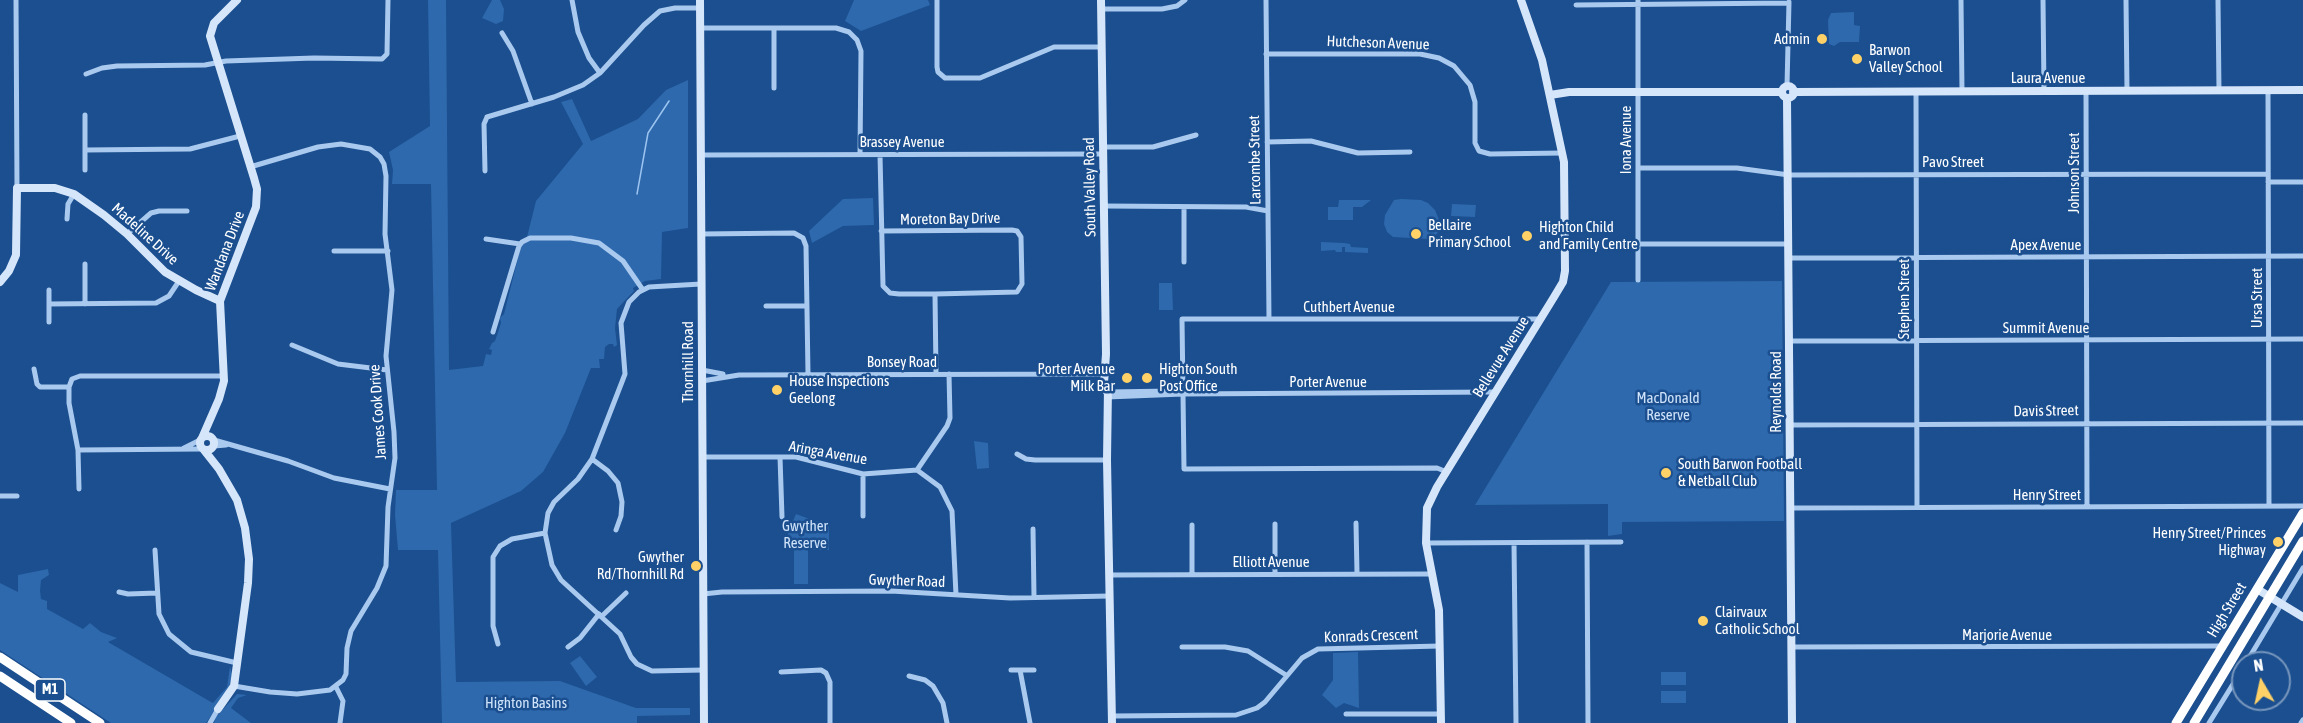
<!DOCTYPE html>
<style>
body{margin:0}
#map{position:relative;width:2303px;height:723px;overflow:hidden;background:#1b4f8f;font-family:"Asap Condensed",sans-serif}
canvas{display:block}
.north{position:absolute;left:2231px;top:651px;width:60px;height:60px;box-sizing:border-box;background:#1b4f8f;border:2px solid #7695bc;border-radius:50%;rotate:351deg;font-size:16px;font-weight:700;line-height:24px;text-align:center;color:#fff}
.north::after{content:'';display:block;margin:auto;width:21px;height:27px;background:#ffd166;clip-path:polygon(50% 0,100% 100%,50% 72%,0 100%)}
</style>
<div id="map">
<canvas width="2303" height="723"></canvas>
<div class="north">N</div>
</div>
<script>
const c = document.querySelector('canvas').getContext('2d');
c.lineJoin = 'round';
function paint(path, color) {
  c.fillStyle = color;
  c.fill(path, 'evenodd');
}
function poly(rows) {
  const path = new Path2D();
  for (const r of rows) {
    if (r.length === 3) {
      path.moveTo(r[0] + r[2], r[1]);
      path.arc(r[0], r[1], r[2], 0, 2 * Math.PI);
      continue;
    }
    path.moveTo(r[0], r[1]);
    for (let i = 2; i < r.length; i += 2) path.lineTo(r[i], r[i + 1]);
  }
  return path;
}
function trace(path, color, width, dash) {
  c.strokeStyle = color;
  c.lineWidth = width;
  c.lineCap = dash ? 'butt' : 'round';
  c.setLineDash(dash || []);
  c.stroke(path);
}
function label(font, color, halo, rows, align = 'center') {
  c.font = font + ' "Asap Condensed",sans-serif';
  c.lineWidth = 5;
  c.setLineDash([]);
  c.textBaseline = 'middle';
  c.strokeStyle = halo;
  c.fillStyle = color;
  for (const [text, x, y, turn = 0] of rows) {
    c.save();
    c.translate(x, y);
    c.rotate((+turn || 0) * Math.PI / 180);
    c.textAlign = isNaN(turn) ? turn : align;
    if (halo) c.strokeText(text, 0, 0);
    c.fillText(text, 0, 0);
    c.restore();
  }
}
const green = poly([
 [428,0,446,0,449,370,483,366,486,354,491,355,492,350,489,349,492,343,495,341,501,323,500,318,504,314,521,246,526,241,536,201,583,144,561,102,572,99,591,141,638,119,666,90,688,80,688,228,662,232,661,279,645,281,633,288,634,291,617,309,615,328,617,345,614,347,613,344,609,344,605,347,604,359,599,359,600,368,591,368,565,433,543,472,521,491,451,523,456,682,560,681,636,708,690,708,690,715,637,716,637,723,442,723,438,550,398,550,395,515,396,490,437,490,431,184,392,184,393,170,389,152,430,126],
 [492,0,500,0,504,9,503,21,496,24,482,18],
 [854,0,928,0,930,5,861,31,845,21],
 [1854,12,1854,25,1860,26,1859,42,1840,42,1834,46,1829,44,1828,20,1831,13],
 [873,198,874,225,843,226,812,243,809,231,843,199],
 [1401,199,1421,200,1428,203,1435,210,1440,222,1439,231,1434,237,1429,239,1393,237,1387,232,1384,224,1385,215,1394,200],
 [1339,200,1371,200,1362,207,1353,207,1353,220,1328,220,1328,207,1338,207],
 [1452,204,1476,205,1475,217,1451,216],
 [1321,242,1344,243,1350,244,1351,247,1368,248,1368,253,1345,252,1345,247,1342,247,1342,252,1336,252,1335,250,1321,251],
 [1782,281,1784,521,1622,522,1622,534,1608,536,1608,504,1475,505,1611,282],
 [1159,283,1172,283,1173,310,1159,310],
 [974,441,988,443,989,468,977,469],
 [796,514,829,526,829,550,808,550,808,584,794,584,794,550,788,550,788,533],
 [48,569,49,575,41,580,40,591,41,599,47,601,47,609,83,629,90,623,101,632,117,638,108,642,211,702,213,703,227,687,230,666,232,674,230,688,206,723,111,723,0,650,0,583,18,592,18,575],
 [1358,652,1359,708,1344,703,1336,708,1322,695,1333,680,1333,653],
 [580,656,597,677,586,686,570,663],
 [1661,672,1686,672,1686,685,1661,685],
 [1661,691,1686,691,1686,703,1661,703],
 [237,694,247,695,238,698,231,708,251,723,214,723,216,717]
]);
const stream = poly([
 [637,194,648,133,669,101]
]);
const street = poly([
 [16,0,17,188],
 [572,0,578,32,589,58,600,73],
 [937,0,937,67,938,72,945,78,980,78,1054,47,1102,47],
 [1266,0,1269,319],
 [1638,0,1638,280],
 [1961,0,1962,91],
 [2043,0,2044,91],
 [2126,0,2127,91],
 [2218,0,2219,91],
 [1576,5,1789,3],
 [1101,9,1162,9,1177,6,1185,0],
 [700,28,836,28,849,32,857,40,861,51,860,155],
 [774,28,774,88],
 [502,33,513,51,532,104],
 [1266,54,1420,54,1439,58,1454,66,1470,85,1475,102,1475,143,1479,151,1490,154,1563,153],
 [86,74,102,68,117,66,205,65,226,61,314,58,382,59,387,54,388,0],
 [1787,86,1789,2],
 [2268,90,2269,506],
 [1916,91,1917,507],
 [2086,91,2087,507],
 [487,117,554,97,583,85,600,73,644,25,660,11,675,8,700,8],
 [1267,142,1311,141,1358,153,1410,152],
 [1103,147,1153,147,1196,135],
 [85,150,190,149,240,136],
 [701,155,1103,154],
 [880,155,883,286,890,293,899,294,935,294],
 [1638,168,1737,168,1789,175,2268,174],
 [85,170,85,115],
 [485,171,484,124,487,117],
 [2268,182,2303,182],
 [1104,206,1246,207,1268,211],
 [1184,207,1184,262],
 [67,219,68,204,74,194],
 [881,231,1012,230,1017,231,1021,237,1022,284,1017,292,935,294,936,373],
 [127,234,151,213,159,211,187,211],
 [701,234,794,233,803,238,806,246,808,374],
 [486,239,520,244],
 [1638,244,1789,244],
 [334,251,388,251],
 [1789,258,2303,256],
 [701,284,649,287,639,292,629,302,621,323,625,374,620,387,592,459,578,479,554,502,548,513,545,533,552,565,561,580,620,634,631,657,637,664,652,671,704,670],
 [49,304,156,303,169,296,179,281],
 [85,304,85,264],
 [766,306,807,306],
 [49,322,49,290],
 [493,332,519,246,522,242,530,238,571,238,599,243,623,261,643,290],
 [1789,341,2303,339],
 [292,345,338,364,387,370],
 [34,369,37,384,40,387,69,387],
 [702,370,723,374],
 [1081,372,1106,370],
 [702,381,739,375,1105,374],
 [1107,392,1174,391,1183,394],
 [1107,397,1183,394,1496,392],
 [1790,425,2303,423],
 [214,440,288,461,334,478,390,489],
 [214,446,226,445],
 [184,448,200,440],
 [78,450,202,449],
 [1017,454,1026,459,1035,460,1107,460],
 [702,457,796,457,863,474,917,470,947,426,950,418,949,374],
 [780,457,782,517],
 [592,459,608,471,618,483,622,502,621,516,616,530],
 [917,470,940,487,952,511,956,595],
 [1447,472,1437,468,1184,469,1182,319,1541,319],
 [79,489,78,450,69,403,69,387,72,379,80,376,224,376],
 [0,496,17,496],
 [1790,508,2303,506],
 [863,516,863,474],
 [1356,523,1357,573],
 [1275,524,1275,574],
 [1033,529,1034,597],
 [1587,542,1588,723],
 [1426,543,1621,542],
 [1514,543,1516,723],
 [155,550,159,614,169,634,191,652,237,663],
 [1192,574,1192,525],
 [1109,575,1432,574],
 [119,592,128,594,157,593],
 [703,594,722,592,891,591,1010,598,1110,596],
 [602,616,626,593],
 [498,644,493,626,493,557,500,546,512,539,545,533],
 [568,647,580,638,599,614],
 [1182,647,1225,647,1248,651,1286,675],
 [1791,647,2222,646],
 [2246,663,2303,568],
 [1011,670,1034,670],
 [1020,670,1030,723],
 [781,672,821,670,826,673,830,682,830,723],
 [909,676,925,680,933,686,943,703,947,723],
 [234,686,270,692,297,694,330,690,343,680,346,674,347,648,351,631,377,588,386,566,388,507,395,458,394,432,386,356,392,290,385,234,386,176,384,164,380,157,370,149,341,144,318,147,250,167],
 [336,687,343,701,340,723],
 [1346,714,1441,714],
 [1112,716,1236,715,1257,708,1265,702,1302,658,1318,649,1440,646],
 [210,723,218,709],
 [2209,723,2243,668],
 [2301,723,2303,720]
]);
const secondary = poly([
 [700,0,704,723],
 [1101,0,1106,354,1104,383,1107,392],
 [1788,92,6],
 [1793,92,2303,90],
 [1550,95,1569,92,1782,92],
 [1787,98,1792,723],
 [0,282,9,271,16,255,17,188,55,188,74,194,104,215,127,234,165,272,196,290,220,301],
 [1108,387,1107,460,1112,723],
 [207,443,7],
 [202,438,219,399,224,381,220,301,256,207,257,189,254,178,210,36,214,23,237,0],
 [204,450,219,469,237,500,245,528,249,559,248,583,234,686,218,709],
 [2257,589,2303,617],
 [1441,723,1439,610,1426,543,1427,508,1437,487,1554,297,1563,282,1565,271,1564,162,1542,60,1521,0]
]);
const highway = poly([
 [0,657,100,723],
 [0,676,71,723],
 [2176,723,2303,513],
 [2194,723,2303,541]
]);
const markers = [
 [1822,39,6,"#ffd166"],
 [1857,59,6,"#ffd166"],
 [1416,234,6,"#ffd166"],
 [1527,236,6,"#ffd166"],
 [1127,378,6,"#ffd166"],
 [1147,378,6,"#ffd166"],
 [777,390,6,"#ffd166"],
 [1666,473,6,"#ffd166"],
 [2278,542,6,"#ffd166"],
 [696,566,6,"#ffd166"],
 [1703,621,6,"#ffd166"]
];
const shields = [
 [50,690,30]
];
const shieldNames = [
 ["M1",50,690]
];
const poiNames = [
 ["Admin",1810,39,"right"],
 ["Barwon",1869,50],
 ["Valley School",1869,67],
 ["Bellaire",1428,225],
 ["Primary School",1428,242],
 ["Highton Child",1539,227],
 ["and Family Centre",1539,244],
 ["Porter Avenue",1115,369,"right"],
 ["Milk Bar",1115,386,"right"],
 ["Highton South",1159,369],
 ["Post Office",1159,386],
 ["House Inspections",789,381],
 ["Geelong",789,398],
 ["South Barwon Football",1678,464],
 ["& Netball Club",1678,481],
 ["Henry Street/Princes",2266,533,"right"],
 ["Highway",2266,550,"right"],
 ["Gwyther",684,557,"right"],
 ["Rd/Thornhill Rd",684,574,"right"],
 ["Clairvaux",1715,612],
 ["Catholic School",1715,629]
];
const streetNames = [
 ["Hutcheson Avenue",1378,43,2],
 ["Laura Avenue",2048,78],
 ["Iona Avenue",1626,140,-90],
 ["Brassey Avenue",902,142],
 ["Larcombe Street",1255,160,-91],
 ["Pavo Street",1953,162],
 ["Johnson Street",2074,173,-90],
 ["South Valley Road",1090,187,-91],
 ["Moreton Bay Drive",950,219,-1],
 ["Madeline Drive",145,234,42],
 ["Apex Avenue",2046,245],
 ["Wandana Drive",225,251,-69],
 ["Ursa Street",2257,298,-90],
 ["Stephen Street",1904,299,-90],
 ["Cuthbert Avenue",1349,307],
 ["Summit Avenue",2046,328],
 ["Bellevue Avenue",1501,357,-58],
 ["Thornhill Road",688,362,-90],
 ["Bonsey Road",902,362],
 ["Porter Avenue",1328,382],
 ["Reynolds Road",1776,392,-90],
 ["Davis Street",2046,411,-1],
 ["James Cook Drive",378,412,-94],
 ["Aringa Avenue",828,453,10],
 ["Henry Street",2047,495],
 ["Elliott Avenue",1271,562],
 ["Gwyther Road",907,581,2],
 ["High Street",2227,610,-59],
 ["Marjorie Avenue",2007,635],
 ["Konrads Crescent",1371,636,-2]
];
const parkNames = [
 ["MacDonald",1668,398],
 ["Reserve",1668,415],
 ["Gwyther",805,526],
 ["Reserve",805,543],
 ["Highton Basins",526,703]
];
paint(green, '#2e69ad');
trace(stream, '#9cc4f0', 1.5);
trace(street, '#a9c9ee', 5);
trace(secondary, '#d6e6fa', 8);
trace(highway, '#fff', 9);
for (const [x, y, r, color] of markers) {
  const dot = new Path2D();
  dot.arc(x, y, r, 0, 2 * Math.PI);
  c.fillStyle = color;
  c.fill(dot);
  trace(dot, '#1b4f8f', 2);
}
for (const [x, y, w] of shields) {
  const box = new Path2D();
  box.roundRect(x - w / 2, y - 11, w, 22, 4.5);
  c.fillStyle = '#1b4f8f';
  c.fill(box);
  trace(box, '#fff', 1.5);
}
label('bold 14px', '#fff', null, shieldNames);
label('15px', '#fff', '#1b4f8f', poiNames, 'left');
label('15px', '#fff', '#1b4f8f', streetNames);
label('15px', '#cfe3fa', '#1b4f8f', parkNames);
</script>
